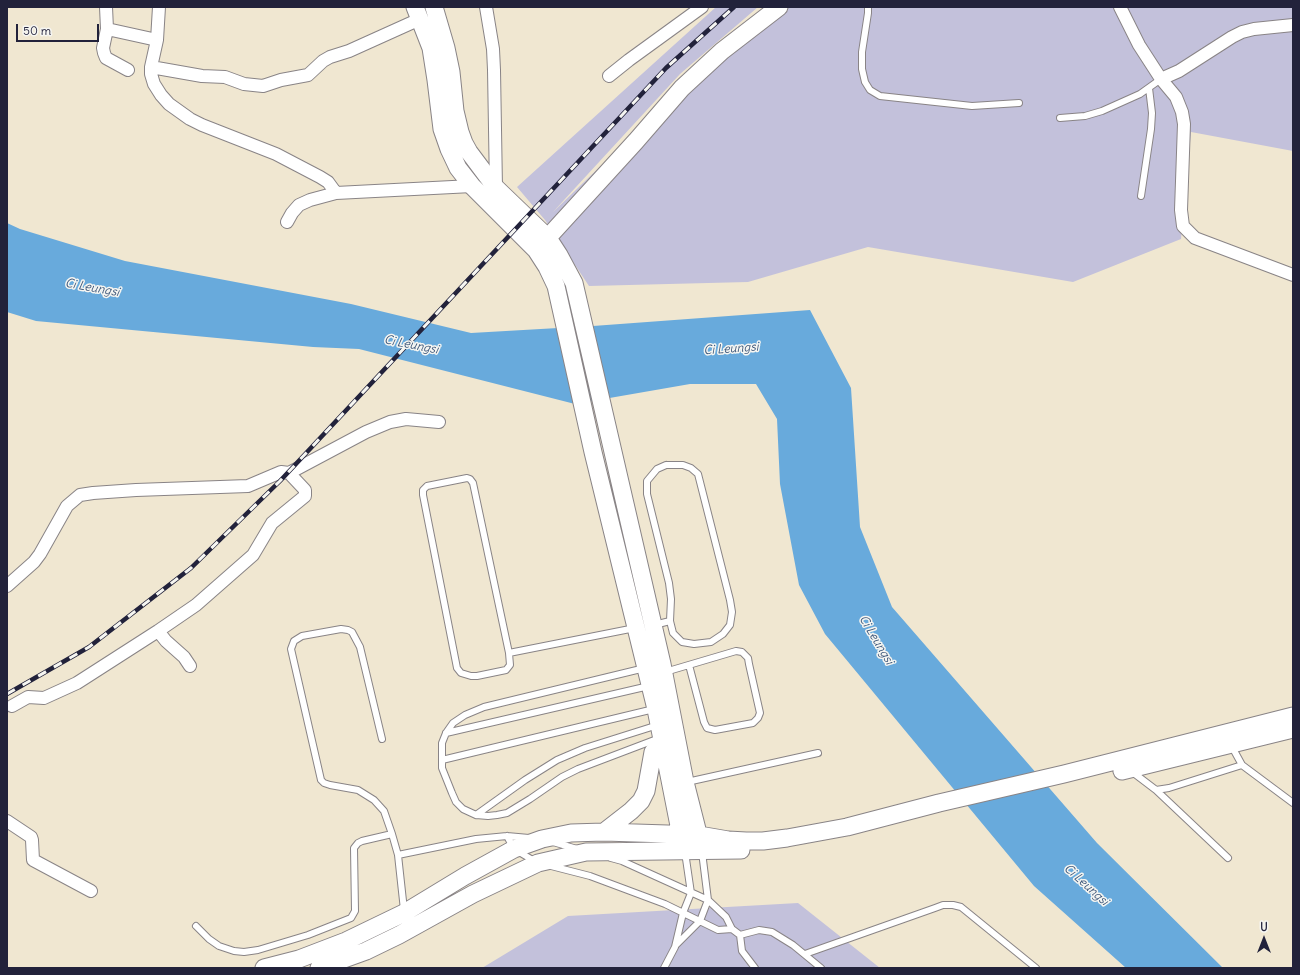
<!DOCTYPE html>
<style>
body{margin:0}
#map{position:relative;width:1300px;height:975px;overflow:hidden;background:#f0e7d1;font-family:Delius,sans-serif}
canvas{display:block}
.frame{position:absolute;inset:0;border:8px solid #22223b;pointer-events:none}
.north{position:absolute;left:1244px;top:919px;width:40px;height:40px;-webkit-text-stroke:3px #f6f6f2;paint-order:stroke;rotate:0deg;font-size:11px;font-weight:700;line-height:16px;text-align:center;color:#22223b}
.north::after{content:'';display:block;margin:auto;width:14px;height:18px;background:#22223b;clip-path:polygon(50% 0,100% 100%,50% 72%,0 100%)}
.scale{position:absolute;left:16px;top:24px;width:83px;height:18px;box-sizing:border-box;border:2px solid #22223b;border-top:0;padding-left:5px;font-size:12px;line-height:14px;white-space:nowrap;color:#22223b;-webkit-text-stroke:3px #f6f6f2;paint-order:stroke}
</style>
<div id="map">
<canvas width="1300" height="975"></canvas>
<div class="frame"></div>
<div class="north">U</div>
<div class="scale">50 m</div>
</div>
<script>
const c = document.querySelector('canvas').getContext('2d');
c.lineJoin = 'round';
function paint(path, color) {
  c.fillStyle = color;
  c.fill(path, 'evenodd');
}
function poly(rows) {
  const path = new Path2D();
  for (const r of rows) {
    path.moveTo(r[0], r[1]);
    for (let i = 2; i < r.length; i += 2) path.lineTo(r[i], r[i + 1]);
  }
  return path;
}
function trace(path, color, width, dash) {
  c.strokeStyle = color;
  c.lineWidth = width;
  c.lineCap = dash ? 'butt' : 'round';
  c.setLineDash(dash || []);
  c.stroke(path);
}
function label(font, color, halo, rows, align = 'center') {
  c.font = font + ' Delius,sans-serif';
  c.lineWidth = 3;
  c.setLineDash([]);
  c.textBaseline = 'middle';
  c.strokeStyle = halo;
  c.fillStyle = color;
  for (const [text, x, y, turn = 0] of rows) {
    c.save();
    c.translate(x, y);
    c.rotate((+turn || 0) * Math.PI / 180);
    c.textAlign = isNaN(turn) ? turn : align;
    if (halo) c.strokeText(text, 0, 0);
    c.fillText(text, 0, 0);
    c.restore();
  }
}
const industrial = poly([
 [716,7,758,7,680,74,553,212,765,7,1293,7,1293,151,1191,132,1181,239,1073,282,868,247,748,282,589,286,545,220,517,187],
 [798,903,880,968,482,968,568,916]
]);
const water = poly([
 [7,223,20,229,125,261,351,304,471,333,593,326,810,310,851,388,860,527,892,607,1097,843,1223,968,1126,968,1034,886,825,634,799,585,780,484,777,419,756,384,690,384,575,404,359,349,313,347,36,321,7,312]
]);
const lane = poly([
 [868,7,868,13,862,52,862,69,865,82,870,90,880,96,972,106,1019,103],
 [1060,118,1085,116,1102,111,1140,94,1161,79],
 [1141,196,1151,129,1152,113,1149,88],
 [666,465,683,465,691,468,698,474,730,600,732,612,730,625,723,634,711,642,694,644,682,642,673,633,670,621,671,599,669,583,647,494,647,481,657,469,666,465],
 [654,625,670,621],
 [509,653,510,665,506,670,477,676,471,676,461,673,457,668,423,495,423,490,427,486,467,478,470,479,473,483,509,653,635,628],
 [645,668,484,707,465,715,453,723,446,733,442,743,442,768,452,793,456,802,463,809,476,815,488,816,497,815,507,813,530,799,562,777,578,769,657,739],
 [665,672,736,651,742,652,748,658,749,664,760,713,758,718,753,723,715,730,707,728,704,722,689,665],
 [446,733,649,686],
 [382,739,360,647,352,632,348,630,341,629,302,636,294,641,291,649,321,780,324,783,330,785,358,790,374,800,384,811,392,834,398,855,404,910],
 [442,760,654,709],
 [1242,765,1293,803],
 [1131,771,1156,790,1169,788,1242,765,1231,745],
 [687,782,818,753],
 [1156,790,1228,858],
 [476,815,525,780,557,760,585,748,658,725],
 [507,836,514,849,536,862],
 [553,842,577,849],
 [398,855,476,839,507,836,529,838],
 [611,858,622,861,708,900,726,917,732,929,740,935,742,951,755,968],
 [551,866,590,876,665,904,718,930,732,929],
 [196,926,209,939,219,946,234,951,244,952,258,950,308,935,351,918,355,911,354,848,358,843,362,841,392,834],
 [740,935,759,930,772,932,793,945,821,968],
 [676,945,700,921,708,900,702,852],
 [805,954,935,908,943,905,953,905,961,907,1036,968],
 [664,968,675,947,683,913,691,893,685,852]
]);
const street = poly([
 [106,7,107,29,157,40],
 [159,7,157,40,151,67,151,74,154,84,161,95,169,104,190,119,202,125,276,154,320,177,328,182,336,193],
 [486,7,493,49,494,70,496,188],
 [1120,7,1139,45,1161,79,1179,71,1232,37,1242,32,1254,29,1293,25],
 [107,29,103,48,104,53,106,58,128,70],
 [151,67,202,76,225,77,244,84,263,86,281,80,308,75,323,61,330,57,349,51,420,19],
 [609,76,629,60,702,7],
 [1161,79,1176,97,1182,112,1184,124,1181,210,1183,226,1195,238,1293,275],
 [287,222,292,213,299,205,310,200,336,193,472,186],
 [7,586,34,562,40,554,67,506,80,495,93,493,136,490,248,486,281,472,289,473],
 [158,631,166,641,184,657,190,666],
 [12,706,28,697,44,698,77,683,158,631,196,605,253,555,272,523,305,496,305,490,289,473,366,432,390,422,406,419,439,422],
 [7,821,31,837,32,840,33,860,91,891]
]);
const secondary = poly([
 [415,7,431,48,436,80,442,129,449,149,458,168,472,186,536,250,547,267,556,286,593,452,656,709,683,846],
 [434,7,446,48,451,72,455,111,460,132,464,143,469,152,496,188,548,238,559,255,574,283,662,664,685,782,701,845],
 [541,245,636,141,682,88,722,51,779,7],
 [1122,771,1293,729],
 [604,832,631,811,641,801,646,791,653,752,662,740],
 [264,968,299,959,346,941,404,913,465,876,514,849,542,839,571,833,604,832,699,835,728,840,746,841,763,841,787,838,847,827,939,803,1064,774,1293,716],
 [319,968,366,951,399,935,473,894,538,863,586,852,741,850]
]);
const rail = poly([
 [7,694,89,647,191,568,280,481,666,68,734,7]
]);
const waterNames = [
 ["Ci Leungsi",92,288,10],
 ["Ci Leungsi",411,345,11],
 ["Ci Leungsi",731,349,-4],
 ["Ci Leungsi",876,640,59],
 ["Ci Leungsi",1086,885,42]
];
paint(industrial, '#c3c1db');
paint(water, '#68aadc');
trace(lane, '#898486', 8);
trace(street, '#898486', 14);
trace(secondary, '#898486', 19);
trace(lane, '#fff', 6);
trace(street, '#fff', 12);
trace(secondary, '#fff', 17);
trace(rail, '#22223b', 4.5);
trace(rail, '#f6f6f2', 3, [9]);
label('italic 12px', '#3e587b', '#f6f6f2', waterNames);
</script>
